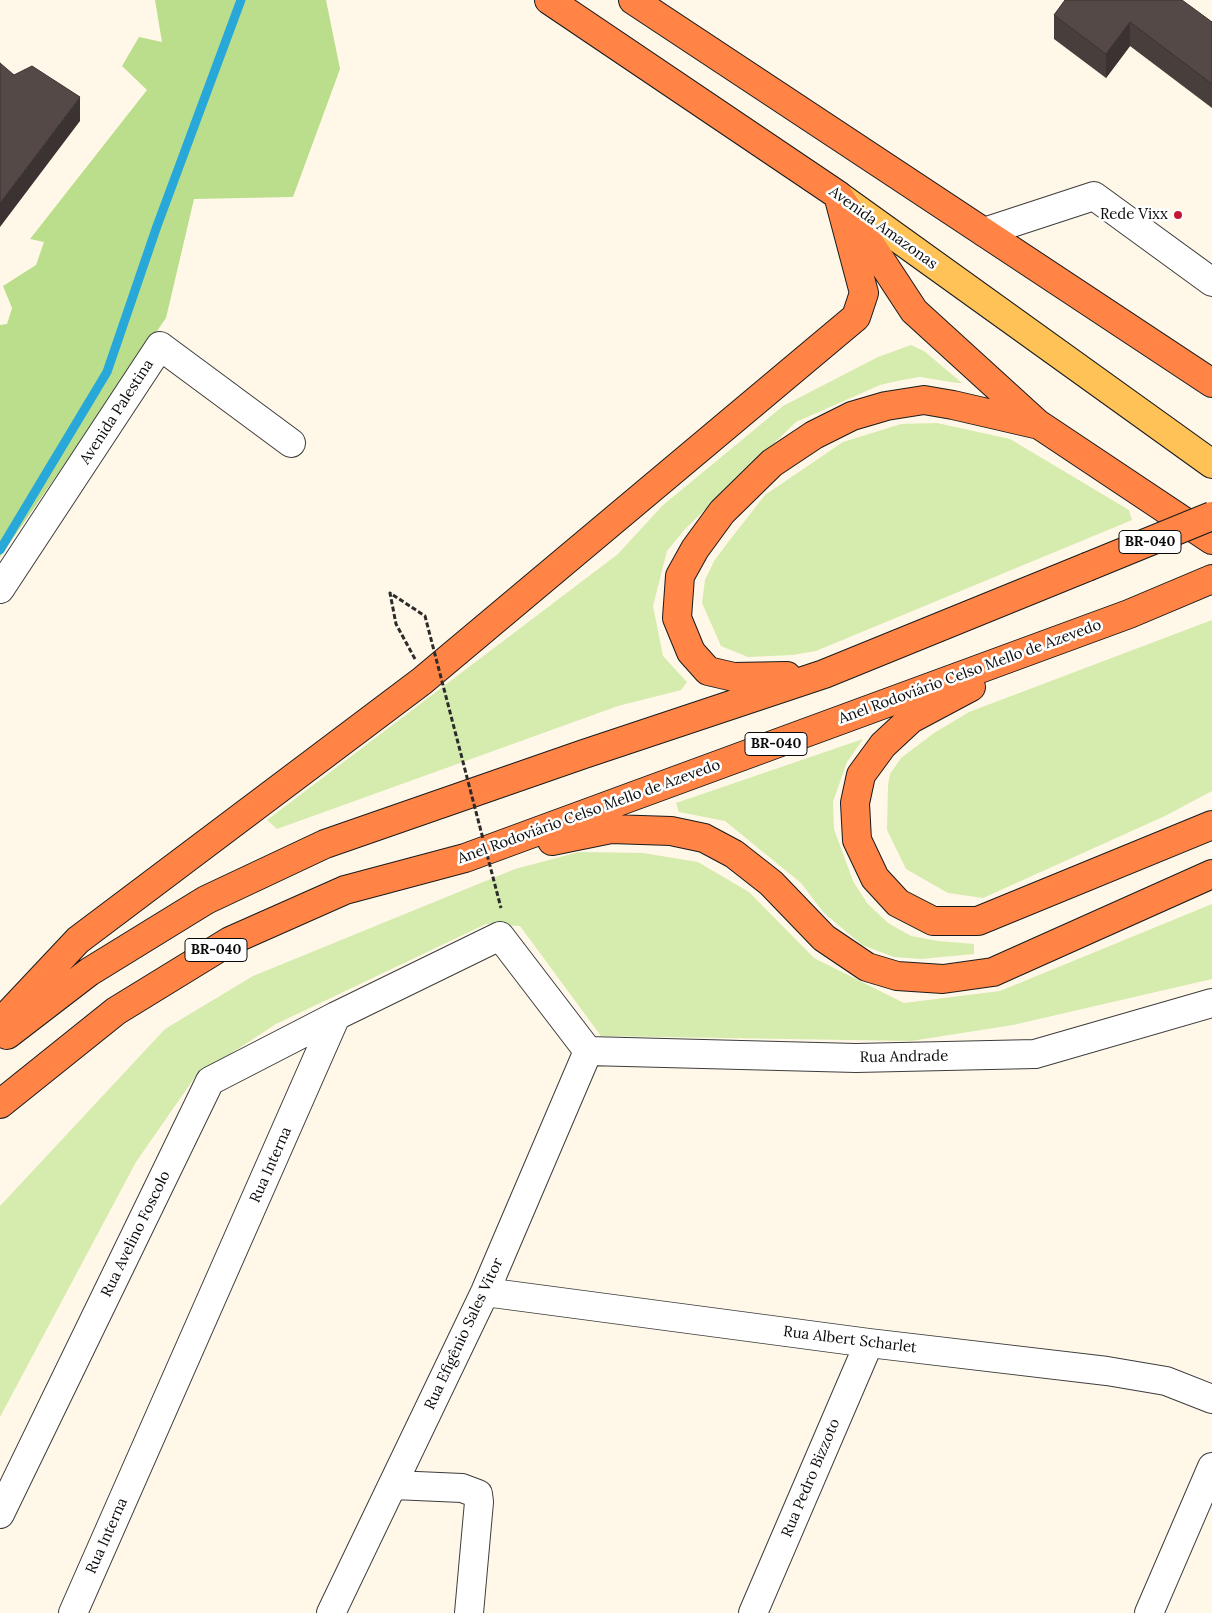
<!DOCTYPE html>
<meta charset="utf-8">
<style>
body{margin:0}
canvas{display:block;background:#fff7e7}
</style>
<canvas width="1212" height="1613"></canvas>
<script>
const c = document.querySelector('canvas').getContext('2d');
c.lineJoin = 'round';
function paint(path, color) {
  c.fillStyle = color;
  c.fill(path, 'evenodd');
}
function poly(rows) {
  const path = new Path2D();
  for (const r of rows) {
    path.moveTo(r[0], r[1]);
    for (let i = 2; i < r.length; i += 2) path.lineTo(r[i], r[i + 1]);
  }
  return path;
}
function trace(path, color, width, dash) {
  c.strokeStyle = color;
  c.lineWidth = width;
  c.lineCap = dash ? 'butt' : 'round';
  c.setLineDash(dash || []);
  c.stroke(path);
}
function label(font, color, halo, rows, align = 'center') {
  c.font = font + ' Lora,serif';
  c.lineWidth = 5;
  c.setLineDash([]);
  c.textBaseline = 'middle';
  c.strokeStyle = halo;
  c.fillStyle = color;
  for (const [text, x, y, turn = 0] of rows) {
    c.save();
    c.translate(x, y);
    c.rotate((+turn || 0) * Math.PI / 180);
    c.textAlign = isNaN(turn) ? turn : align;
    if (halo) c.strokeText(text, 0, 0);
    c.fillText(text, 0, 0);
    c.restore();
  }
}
const green = poly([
 [911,345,924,351,962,383,957,383,920,377,902,380,880,385,796,422,685,529,667,551,653,606,663,656,687,682,681,690,618,706,277,829,267,820,618,554,662,506,783,406,878,357],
 [937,423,1010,439,1129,510,1132,520,816,651,792,655,748,657,721,646,702,603,705,580,714,561,729,541,765,495,843,442,901,424],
 [1212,620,1212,791,1165,816,983,898,948,893,906,869,887,830,888,785,890,774,901,758,934,733,969,712],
 [863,739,847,762,833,802,834,829,853,881,867,903,888,923,911,936,938,941,974,944,974,954,921,959,894,957,862,945,824,913,801,883,725,821,679,812,676,803],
 [579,852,643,853,698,862,749,892,814,958,904,1003,1000,991,1212,904,1212,979,1013,1025,911,1041,601,1036,520,926,486,924,276,1024,195,1077,136,1162,0,1417,0,1206,165,1029,253,976,515,869]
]);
const forest = poly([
 [155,0,326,0,340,69,293,197,194,199,166,318,0,557,0,325,7,324,12,308,3,286,36,265,44,242,30,239,147,90,122,66,139,37,162,42]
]);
const stream = poly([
 [0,550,107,372,157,226,241,0]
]);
const minor = poly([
 [984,232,1094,196,1212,282],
 [0,589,160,346,291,443],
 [588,1051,856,1058,1035,1054,1212,1003],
 [485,1292,869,1343,1107,1371,1166,1381,1212,1399],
 [394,1485,462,1488,478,1494,479,1502,469,1613],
 [0,1514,210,1081,336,1016],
 [73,1613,336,1016,500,936,588,1051],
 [331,1613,485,1292,588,1051],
 [753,1613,869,1343],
 [1149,1613,1212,1467]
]);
const major = poly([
 [839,196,1212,464]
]);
const highway = poly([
 [549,0,838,195,914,311,1038,424,1212,540],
 [633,0,1212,383],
 [787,676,734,677,708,671,691,652,677,618,680,576,695,549,722,512,772,463,814,435,852,416,886,406,924,400,953,405,1035,424],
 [971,687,911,719,883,745,861,775,855,803,857,840,875,878,898,903,933,921,978,921,1212,825],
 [552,841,611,829,671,831,704,838,734,854,771,883,824,938,867,967,897,976,943,979,993,972,1212,874],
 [0,1023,78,940,422,681,856,317,864,293,838,195],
 [7,1035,89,972,206,900,325,844,584,754,824,674,1087,567],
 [0,1104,116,1011,230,941,345,890,465,858,1129,614,1212,579]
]);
const pathBridge = poly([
 [415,659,396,624,390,593,425,616,501,908]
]);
const highwayBridge = poly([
 [1087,567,1212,516]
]);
const wall = poly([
 [1054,15,1212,22,1212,108,1130,46,1106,78,1054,39]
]);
const shadedWall = poly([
 [1130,22,1130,46,1106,78,1106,54],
 [80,97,80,121,0,227,0,203]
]);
const building = poly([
 [1065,0,1182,0,1212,22,1212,84,1130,22,1106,54,1054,15,1065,0],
 [0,63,14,75,32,66,80,97,0,203,0,63]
]);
const markers = [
 [1178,215,5,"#c51735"]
];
const shields = [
 [1150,542,62],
 [776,744,62],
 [216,950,62]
];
const shieldNames = [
 ["BR-040",1150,542],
 ["BR-040",776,744],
 ["BR-040",216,950]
];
const poiNames = [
 ["Rede Vixx",1168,215]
];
const streetNames = [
 ["Avenida Amazonas",883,228,36],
 ["Avenida Palestina",117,412,-57],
 ["Anel Rodoviário Celso Mello de Azevedo",970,672,-20],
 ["Anel Rodoviário Celso Mello de Azevedo",589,812,-20],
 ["Rua Andrade",904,1057,-1],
 ["Rua Interna",271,1165,-66],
 ["Rua Avelino Foscolo",136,1234,-64],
 ["Rua Efigênio Sales Vitor",464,1334,-65],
 ["Rua Albert Scharlet",850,1340,7],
 ["Rua Pedro Bizzoto",811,1478,-67],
 ["Rua Interna",107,1536,-66]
];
paint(green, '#d6ecae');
paint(forest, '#bbde8c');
trace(stream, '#27a8d9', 9);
trace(minor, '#3d3d3d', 30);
trace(major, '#1b1b1b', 30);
trace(highway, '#1b1b1b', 30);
trace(minor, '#fff', 28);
trace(major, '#ffc257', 28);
trace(highway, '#ff8445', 28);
trace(highwayBridge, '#1b1b1b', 30, []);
trace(pathBridge, '#2c2c2c', 3, [5, 2.5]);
trace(highwayBridge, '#ff8445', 28);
paint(wall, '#483f3c');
paint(shadedWall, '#3b3331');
paint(building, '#544946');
trace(building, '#3b3331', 1);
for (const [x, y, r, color] of markers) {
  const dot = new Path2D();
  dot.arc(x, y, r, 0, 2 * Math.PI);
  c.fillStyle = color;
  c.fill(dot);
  trace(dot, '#fff', 2);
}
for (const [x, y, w] of shields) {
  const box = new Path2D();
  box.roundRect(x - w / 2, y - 11.5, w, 23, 4);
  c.fillStyle = '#fff';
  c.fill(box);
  trace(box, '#0a0a0a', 1);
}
label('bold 14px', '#0a0a0a', null, shieldNames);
label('15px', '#0a0a0a', '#fff', poiNames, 'right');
label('15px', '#0a0a0a', '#fff', streetNames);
</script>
